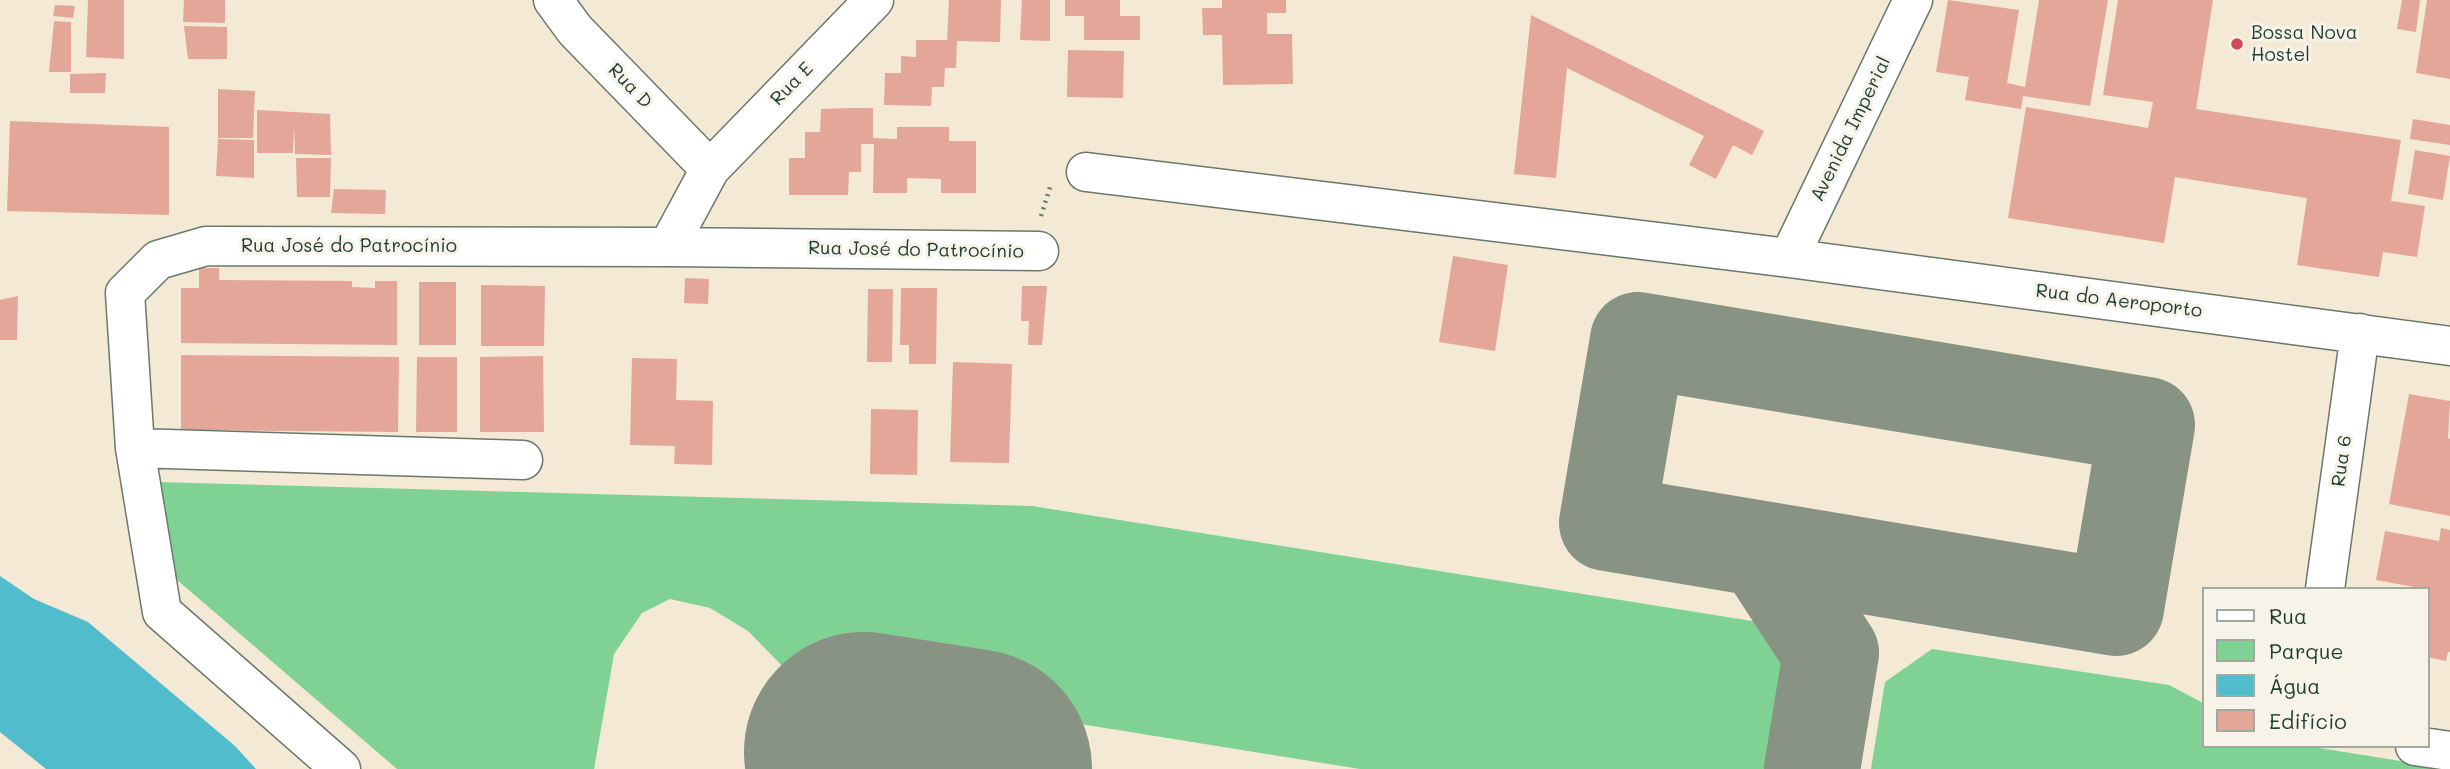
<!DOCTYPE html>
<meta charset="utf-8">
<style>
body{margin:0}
#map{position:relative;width:2450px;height:769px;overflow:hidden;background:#f3e9d4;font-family:Mali,sans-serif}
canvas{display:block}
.legend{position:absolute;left:2202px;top:587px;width:228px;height:161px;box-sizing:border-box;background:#f7f3e8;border:2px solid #a1aaa0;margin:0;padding:9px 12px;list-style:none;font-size:21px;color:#1f3d34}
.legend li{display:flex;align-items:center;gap:14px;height:35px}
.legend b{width:35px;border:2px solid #a1aaa0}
</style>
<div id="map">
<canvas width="2450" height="769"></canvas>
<ul class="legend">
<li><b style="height:9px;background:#fff"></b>Rua</li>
<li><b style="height:19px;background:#7fd294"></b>Parque</li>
<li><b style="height:19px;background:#51bdcc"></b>Água</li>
<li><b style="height:19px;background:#e4a698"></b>Edifício</li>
</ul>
</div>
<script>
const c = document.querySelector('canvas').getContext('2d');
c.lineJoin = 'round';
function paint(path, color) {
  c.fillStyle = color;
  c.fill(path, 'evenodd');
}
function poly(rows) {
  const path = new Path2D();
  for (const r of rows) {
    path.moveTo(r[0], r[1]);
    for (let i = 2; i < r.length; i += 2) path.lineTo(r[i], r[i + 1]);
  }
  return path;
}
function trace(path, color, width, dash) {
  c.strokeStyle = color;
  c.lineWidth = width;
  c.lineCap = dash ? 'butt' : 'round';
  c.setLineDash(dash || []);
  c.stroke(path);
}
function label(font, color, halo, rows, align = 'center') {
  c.font = font + ' Mali,sans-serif';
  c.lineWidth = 6;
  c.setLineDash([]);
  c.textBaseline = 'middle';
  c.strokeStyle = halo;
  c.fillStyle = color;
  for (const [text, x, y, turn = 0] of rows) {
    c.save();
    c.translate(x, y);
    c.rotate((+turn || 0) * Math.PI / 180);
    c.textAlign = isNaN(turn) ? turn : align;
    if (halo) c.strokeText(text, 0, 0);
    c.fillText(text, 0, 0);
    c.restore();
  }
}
const green = poly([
 [157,482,1032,506,1777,625,1808,667,1790,769,1360,769,794,678,748,631,710,608,670,599,642,613,614,654,594,769,397,769,176,579],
 [1932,649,2169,685,2203,703,2203,746,2307,746,2450,769,1871,769,1885,682]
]);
const water = poly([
 [0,576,34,599,88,622,235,746,256,769,46,769,0,732]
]);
const taxiway = poly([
 [1638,340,2147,425,2116,608,1607,523,1638,340],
 [1763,549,1831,653,1812,769]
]);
const runway = poly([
 [864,752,972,769]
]);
const building = poly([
 [88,0,124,0,124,59,86,57],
 [184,0,225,0,225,23,183,22],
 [949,0,1001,0,1000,42,957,41,956,68,945,68,944,87,932,87,931,106,884,105,885,73,901,73,901,56,916,57,916,40,947,40],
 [1022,0,1050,0,1050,41,1020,40],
 [1065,0,1120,0,1120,16,1140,16,1140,40,1084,40,1084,16,1065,16],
 [1222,0,1286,0,1286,13,1267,13,1267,34,1292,34,1293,84,1223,85,1222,35,1203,35,1202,8,1222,8],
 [1948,0,2019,10,2007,83,2025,87,2039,0,2108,0,2090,106,2023,96,2021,109,1965,100,1969,77,1936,72],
 [2118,0,2213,0,2196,109,2401,140,2391,201,2425,206,2417,257,2383,252,2379,277,2297,265,2307,198,2175,177,2164,243,2008,218,2026,107,2148,128,2153,102,2103,95],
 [2402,0,2420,0,2416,32,2397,29],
 [2427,0,2450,0,2450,79,2416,73],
 [55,5,75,6,73,18,53,16],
 [1531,15,1764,131,1752,155,1733,145,1716,179,1689,165,1704,136,1567,68,1556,178,1514,174],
 [54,21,71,22,71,72,49,72],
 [184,26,227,27,227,59,188,59],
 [1068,50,1124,51,1123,98,1067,97],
 [106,73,105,93,70,93,70,74],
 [218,89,255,91,253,138,218,138],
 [851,108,873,108,873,138,897,139,897,127,949,127,949,141,976,141,976,193,941,193,941,179,907,178,907,193,873,193,874,144,861,144,861,172,849,172,848,195,789,195,789,158,805,158,805,132,820,132,821,109],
 [257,110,330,114,331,155,295,154,294,125,293,153,257,153],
 [2413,119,2450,125,2450,145,2410,139],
 [10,121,169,127,169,215,7,211],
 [218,139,254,140,254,178,216,176],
 [2415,150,2450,156,2443,200,2408,194],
 [296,158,331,158,330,197,297,197],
 [334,189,386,190,385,214,331,213],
 [1453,256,1508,265,1495,351,1439,342],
 [199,268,219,268,219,280,352,281,352,287,375,288,375,281,397,281,397,345,181,343,181,288,199,288],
 [685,278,709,279,708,304,684,303],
 [419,282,456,282,456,345,419,345],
 [481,285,545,286,544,346,481,346],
 [1022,286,1047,286,1042,345,1028,345,1029,321,1021,321],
 [901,288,937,288,936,364,909,364,909,345,900,345],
 [868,289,893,289,892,362,867,362],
 [18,296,17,340,0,340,0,300],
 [181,355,399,357,398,432,181,430],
 [543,356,544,432,480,432,480,357],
 [417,357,457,357,457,432,416,432],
 [632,358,677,359,676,400,713,401,712,465,674,464,675,446,630,445],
 [953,362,1012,364,1009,463,950,462],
 [2409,394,2450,401,2448,438,2450,439,2450,516,2389,504],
 [871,409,918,410,917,475,870,474],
 [2441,528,2450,530,2450,652,2448,652,2446,661,2427,657,2427,604,2430,590,2376,580,2385,531,2439,541]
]);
const path = poly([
 [1041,216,1051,184]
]);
const minor = poly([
 [553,0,575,30,710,169],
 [1086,172,1789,258,2450,346],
 [668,247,710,169,874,0],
 [1789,258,1913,0],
 [135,448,523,460],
 [2325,589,2360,333],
 [2415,746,2450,751],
 [341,769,162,612,135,448,125,293,158,260,206,246,668,247,1039,251]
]);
const markers = [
 [2237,44,7,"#d1495b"]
];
const poiNames = [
 ["Bossa Nova",2251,33],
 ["Hostel",2251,55]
];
const streetNames = [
 ["Rua E",792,84,-46],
 ["Rua D",630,86,46],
 ["Avenida Imperial",1851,129,-64],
 ["Rua José do Patrocínio",349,246],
 ["Rua José do Patrocínio",916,250,1],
 ["Rua do Aeroporto",2119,301,7],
 ["Rua 6",2342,461,-82]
];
paint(green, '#7fd294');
paint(water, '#51bdcc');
trace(taxiway, '#899384', 96);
trace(runway, '#899384', 240);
paint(building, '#e4a698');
trace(minor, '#69796c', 41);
trace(path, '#69796c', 4.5, [2, 5]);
trace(minor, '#fff', 38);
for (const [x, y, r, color] of markers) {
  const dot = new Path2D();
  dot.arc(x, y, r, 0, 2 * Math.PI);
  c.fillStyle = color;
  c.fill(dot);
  trace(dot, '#f7f3e8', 2.5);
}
label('19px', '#1f3d34', '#f7f3e8', poiNames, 'left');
label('19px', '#1f3d34', '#f7f3e8', streetNames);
</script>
